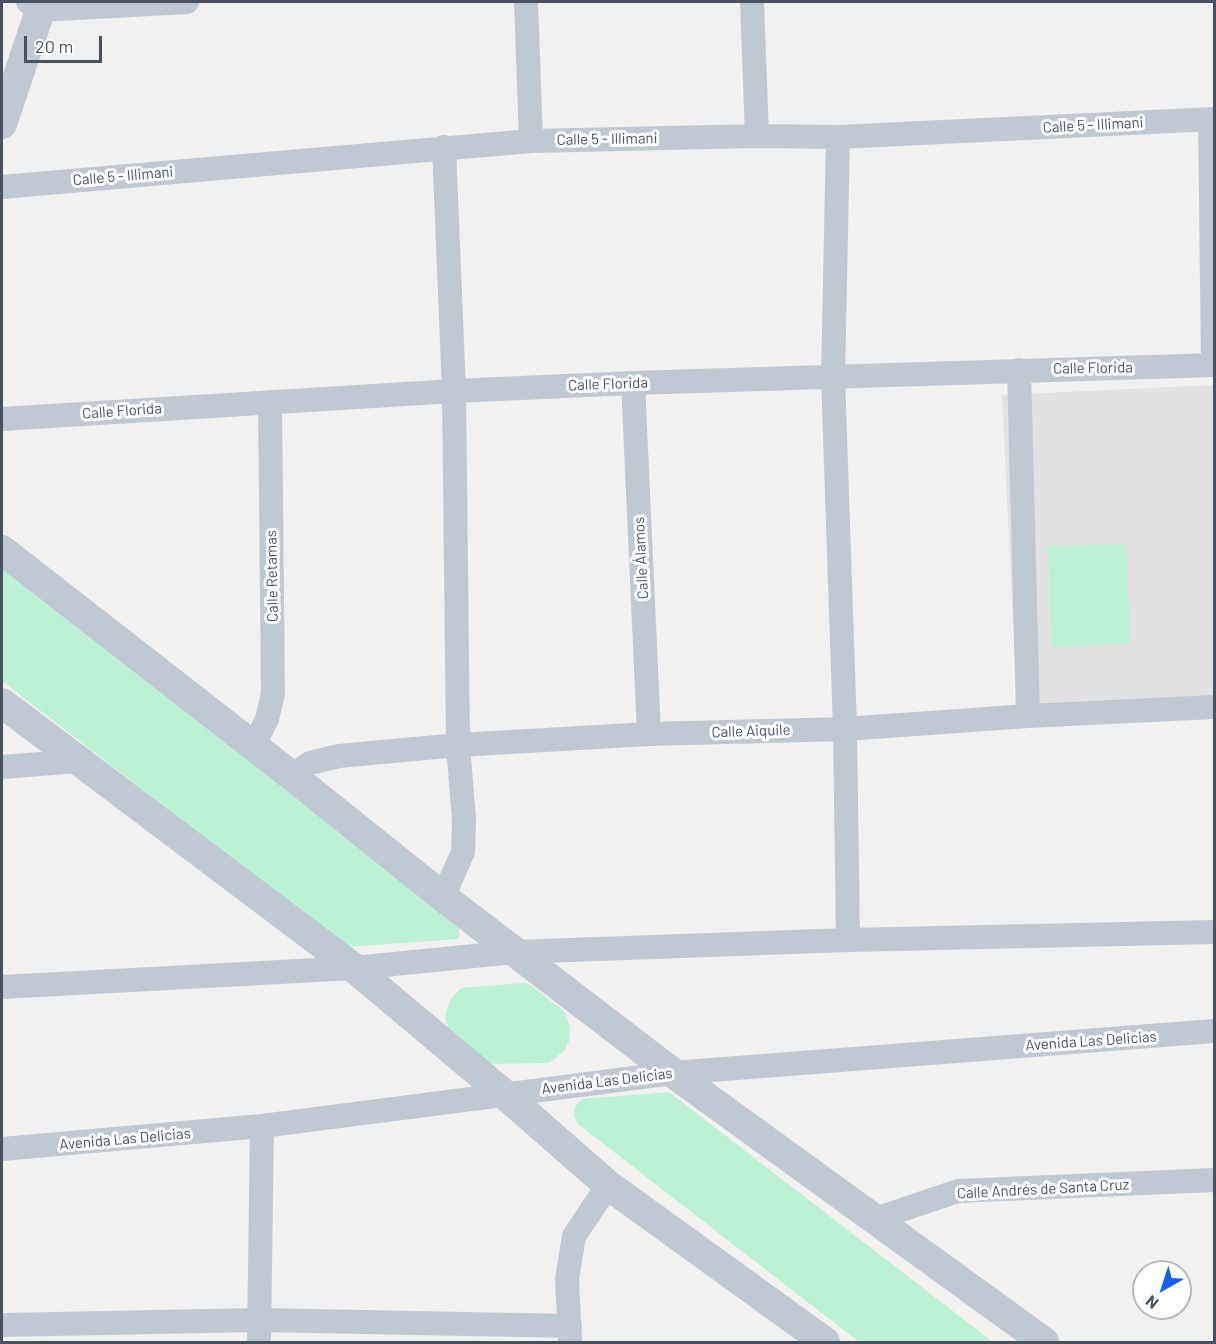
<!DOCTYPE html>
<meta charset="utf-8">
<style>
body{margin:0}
#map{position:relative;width:1216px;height:1344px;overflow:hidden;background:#f3f0f0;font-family:Barlow,sans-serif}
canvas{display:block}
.frame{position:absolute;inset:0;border:3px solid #47525e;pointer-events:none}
.north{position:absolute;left:1132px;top:1260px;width:60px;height:60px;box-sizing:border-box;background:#fff;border:2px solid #b5babf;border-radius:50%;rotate:219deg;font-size:16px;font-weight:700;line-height:24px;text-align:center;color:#47525e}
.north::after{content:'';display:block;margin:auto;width:21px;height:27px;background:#1262eb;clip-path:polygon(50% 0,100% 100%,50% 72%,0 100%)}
.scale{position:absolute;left:24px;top:36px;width:78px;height:27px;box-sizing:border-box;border:3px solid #47525e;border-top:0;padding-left:8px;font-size:18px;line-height:21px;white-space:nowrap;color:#47525e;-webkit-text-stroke:4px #fff;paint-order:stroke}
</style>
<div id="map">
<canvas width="1216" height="1344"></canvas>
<div class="frame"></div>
<div class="north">N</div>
<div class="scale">20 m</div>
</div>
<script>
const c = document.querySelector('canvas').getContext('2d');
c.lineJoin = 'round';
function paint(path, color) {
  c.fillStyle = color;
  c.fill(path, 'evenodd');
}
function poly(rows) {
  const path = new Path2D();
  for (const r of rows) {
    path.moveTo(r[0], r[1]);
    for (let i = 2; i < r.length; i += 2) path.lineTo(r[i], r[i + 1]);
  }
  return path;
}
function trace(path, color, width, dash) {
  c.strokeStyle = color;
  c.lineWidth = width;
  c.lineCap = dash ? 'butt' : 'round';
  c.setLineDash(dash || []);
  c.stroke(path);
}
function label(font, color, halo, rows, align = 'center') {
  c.font = font + ' Barlow,sans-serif';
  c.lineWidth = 6;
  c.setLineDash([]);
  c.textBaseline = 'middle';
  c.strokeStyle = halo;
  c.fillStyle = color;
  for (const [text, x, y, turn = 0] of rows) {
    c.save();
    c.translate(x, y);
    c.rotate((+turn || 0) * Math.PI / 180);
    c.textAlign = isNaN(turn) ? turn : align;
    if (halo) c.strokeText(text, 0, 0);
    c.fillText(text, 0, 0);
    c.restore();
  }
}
const education = poly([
 [1214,385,1214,696,1017,705,1002,395]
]);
const green = poly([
 [1127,544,1130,644,1052,647,1048,546],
 [2,569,459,919,459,939,346,947,2,681],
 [524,983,532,986,566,1013,570,1028,569,1041,564,1051,549,1063,487,1064,450,1035,445,1016,450,1000,461,988],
 [669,1092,993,1342,859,1342,578,1124,574,1116,575,1107,582,1099]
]);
const minor = poly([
 [28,2,40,10,187,2],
 [526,2,531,141],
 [752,2,757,136],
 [1210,119,1213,365],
 [838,137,833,377,845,729,848,940],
 [2,187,531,141,757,136,838,137,1214,119],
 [1019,370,1028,716],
 [633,383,649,734],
 [2,419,454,391,633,383,1214,365],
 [253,747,267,719,273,694,270,402],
 [2,767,78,761],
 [292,776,310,763,339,756,458,745,649,734,845,729,1028,716,1214,707],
 [443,897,463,852,464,819,458,745,454,391,444,147],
 [2,987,354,968,514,952,848,940,1214,932],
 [2,1149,262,1126,673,1073,1214,1031],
 [875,1219,958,1191,1214,1180],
 [2,1325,259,1320,570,1326],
 [259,1342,262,1126],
 [570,1342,567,1279,574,1236,608,1185]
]);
const tertiary = poly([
 [2,124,43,2],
 [2,550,292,776,443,897,673,1073,1044,1342],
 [2,703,354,968,504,1094,608,1185,825,1342]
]);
const streetNames = [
 ["Calle 5 - Illimani",1093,125,-3],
 ["Calle 5 - Illimani",607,139,-1],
 ["Calle 5 - Illimani",123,176,-5],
 ["Calle Florida",1093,368,-1],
 ["Calle Florida",608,384,-2],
 ["Calle Florida",122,411,-4],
 ["Calle Álamos",641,558,-93],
 ["Calle Retamas",272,576,-91],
 ["Calle Aiquile",751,731,-2],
 ["Avenida Las Delicias",1091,1041,-4],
 ["Avenida Las Delicias",607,1081,-7],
 ["Avenida Las Delicias",125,1139,-5],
 ["Calle Andrés de Santa Cruz",1043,1189,-3]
];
paint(education, '#e4e1e2');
paint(green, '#bdf1d5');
trace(minor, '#c0c9d2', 24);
trace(tertiary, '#c0c9d2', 30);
label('15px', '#47525e', '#fff', streetNames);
</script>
